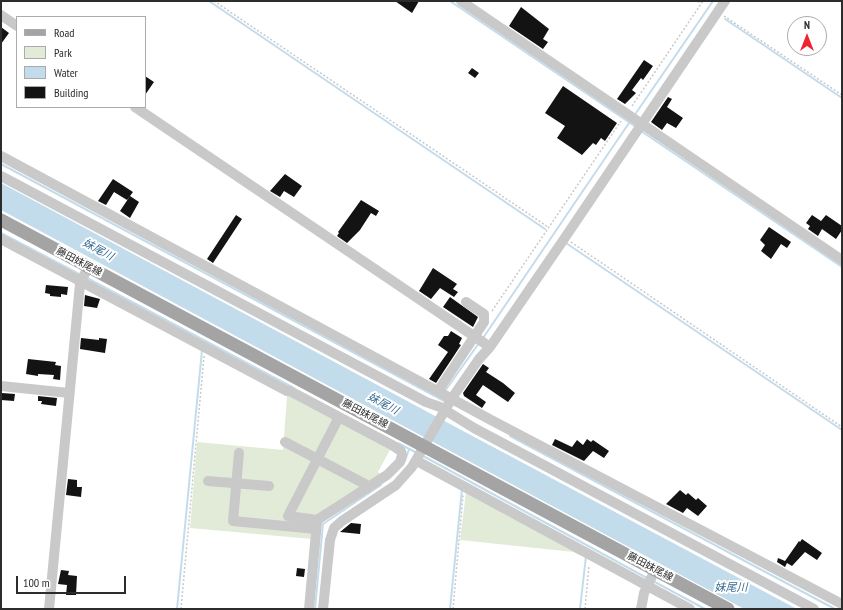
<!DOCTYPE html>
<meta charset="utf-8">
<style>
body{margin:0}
#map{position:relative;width:843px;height:610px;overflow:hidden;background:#fff;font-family:"PT Sans Narrow",sans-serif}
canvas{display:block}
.frame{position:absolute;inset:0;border:2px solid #2c2c2c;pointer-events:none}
.legend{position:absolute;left:16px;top:16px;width:130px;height:92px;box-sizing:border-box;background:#fff;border:1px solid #ababab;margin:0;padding:5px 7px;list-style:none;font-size:12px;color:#2c2c2c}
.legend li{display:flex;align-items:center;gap:8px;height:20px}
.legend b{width:20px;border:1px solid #ababab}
.north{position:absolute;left:787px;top:16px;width:40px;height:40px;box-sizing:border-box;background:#fff;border:1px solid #ababab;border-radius:50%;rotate:0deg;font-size:11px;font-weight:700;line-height:16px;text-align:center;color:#2c2c2c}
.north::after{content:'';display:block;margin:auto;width:14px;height:18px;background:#ee2430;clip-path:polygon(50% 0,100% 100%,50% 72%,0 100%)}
.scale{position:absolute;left:16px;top:576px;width:110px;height:18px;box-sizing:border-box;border:2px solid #2c2c2c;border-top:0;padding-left:5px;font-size:12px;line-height:14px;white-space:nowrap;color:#2c2c2c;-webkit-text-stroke:3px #fff;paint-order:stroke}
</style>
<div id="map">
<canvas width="843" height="610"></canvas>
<div class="frame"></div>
<ul class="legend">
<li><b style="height:5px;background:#a4a4a4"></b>Road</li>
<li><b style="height:11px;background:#e2ebd8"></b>Park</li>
<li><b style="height:11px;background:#c3dcec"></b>Water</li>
<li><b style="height:11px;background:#131313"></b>Building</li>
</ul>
<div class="north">N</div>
<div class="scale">100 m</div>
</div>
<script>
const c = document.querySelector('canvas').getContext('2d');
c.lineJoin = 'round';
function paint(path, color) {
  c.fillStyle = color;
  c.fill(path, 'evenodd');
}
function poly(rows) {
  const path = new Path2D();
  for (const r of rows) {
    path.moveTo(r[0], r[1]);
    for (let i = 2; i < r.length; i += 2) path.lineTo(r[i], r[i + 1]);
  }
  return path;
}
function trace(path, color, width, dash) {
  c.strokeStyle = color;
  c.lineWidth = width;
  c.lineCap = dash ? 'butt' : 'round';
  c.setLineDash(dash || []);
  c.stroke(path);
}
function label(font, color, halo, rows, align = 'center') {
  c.font = font + ' "PT Sans Narrow","Noto Sans JP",sans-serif';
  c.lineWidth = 4;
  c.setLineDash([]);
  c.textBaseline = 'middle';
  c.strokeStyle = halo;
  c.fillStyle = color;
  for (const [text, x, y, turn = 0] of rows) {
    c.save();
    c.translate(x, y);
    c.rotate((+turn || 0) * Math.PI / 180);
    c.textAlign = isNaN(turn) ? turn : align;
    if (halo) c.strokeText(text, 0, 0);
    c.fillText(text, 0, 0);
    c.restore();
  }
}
const green = poly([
 [290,392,392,446,378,472,384,476,316,517,312,539,190,528,197,442,283,450,287,396],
 [466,492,584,554,579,555,574,552,460,540]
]);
const water = poly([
 [1,183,465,432,797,609,744,609,707,589,1,210]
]);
const stream = poly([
 [209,1,545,229],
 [450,1,636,127],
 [698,1,699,2],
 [725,19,842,98],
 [636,113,713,1],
 [641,131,842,267],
 [1,164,446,402],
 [1,233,81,275],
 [566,243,842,430],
 [87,278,292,387],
 [483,338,629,123],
 [445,391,479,343],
 [510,436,835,609],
 [398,443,417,453],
 [423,456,647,578],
 [405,461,409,449],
 [653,581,705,609],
 [177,609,202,350],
 [315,609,323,524,381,485],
 [450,609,462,489],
 [580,609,586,556]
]);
const building = poly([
 [395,1,419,1,412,13],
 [521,7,549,29,543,39,548,42,543,49,509,26],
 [1,27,9,33,1,44],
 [644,60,653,66,643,80,641,78,632,90,636,93,625,104,617,99],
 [472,68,479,73,475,78,468,73],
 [145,76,154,82,145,95],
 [563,86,617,123,605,141,601,138,596,145,593,143,582,155,557,138,565,126,545,113],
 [668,97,672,99,667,107,683,118,676,128,667,123,662,130,651,122],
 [285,174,302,186,294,197,284,191,280,197,270,191],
 [113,179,133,192,127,200,114,192,106,205,98,201],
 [130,196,139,202,130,218,120,211],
 [361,200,379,211,376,216,371,213,360,230,347,243,337,236,339,233,338,232],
 [236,215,242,219,213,263,207,259],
 [812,215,821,221,826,215,842,226,842,230,836,239,822,229,818,236,808,229,810,226,806,223],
 [769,227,791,242,787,248,781,244,771,259,761,251,765,245,760,240],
 [433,268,457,284,453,289,458,292,454,297,440,288,431,299,419,291],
 [46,285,68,287,67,295,61,294,61,297,50,296,50,294,45,293],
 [85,295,100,299,97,308,84,306],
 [450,297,478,317,473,327,443,307],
 [451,331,462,338,459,344,461,345,436,383,429,379,448,352,438,345,444,336,448,336],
 [81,338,99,340,99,338,107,339,105,353,80,349],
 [28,359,56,362,55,365,61,366,60,380,53,379,54,375,38,374,38,376,26,374],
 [483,364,489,368,486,372,503,383,515,393,508,402,483,385,476,395,486,402,482,408,464,396,463,393],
 [2,393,15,394,14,401,1,400],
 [38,396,57,398,56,406,41,404,42,401,38,401],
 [555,439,572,447,577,440,583,445,587,439,591,442,593,440,609,451,604,458,593,451,584,461,552,445],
 [68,479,77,480,77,487,82,487,81,497,66,495],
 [680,490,686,495,688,493,696,500,698,498,707,506,698,516,687,508,683,513,666,504],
 [351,523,361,524,360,534,340,532],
 [802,539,822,553,817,560,805,552,792,566,787,563,785,567,777,562,778,558,785,561,799,541,800,542],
 [297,568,305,569,304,577,296,576],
 [61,570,69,571,68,575,77,576,76,595,66,595,67,585,58,584]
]);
const path = poly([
 [214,1,548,227],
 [724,16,842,95],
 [632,106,703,1],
 [571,242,842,427],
 [492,311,621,121],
 [181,609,204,356],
 [453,609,463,495],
 [585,609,589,565]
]);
const minor = poly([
 [461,1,842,260],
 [1,15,17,26],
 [135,107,490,347],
 [1,156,491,420,842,604],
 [1,176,426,402,440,407,474,428,814,609],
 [1,239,287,391,290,391,339,417,392,445,401,451,402,455,400,462,387,475,317,520,288,516,339,417],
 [1,386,69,393],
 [438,391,484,322,484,314,466,302],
 [285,442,365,484,368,488],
 [239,453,233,521,316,529],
 [417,461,690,609],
 [208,481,269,486],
 [49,609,80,284,88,267],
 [309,609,317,522],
 [323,609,330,540,334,528,342,521,396,485,412,467,452,398,479,359,490,347,562,242,725,1],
 [641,609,644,593,655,570]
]);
const major = poly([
 [1,220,728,609]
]);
const streetNames = [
 ["藤田妹尾線",79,262,28],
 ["藤田妹尾線",365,414,28],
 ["藤田妹尾線",650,567,28]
];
const waterNames = [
 ["妹尾川",98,250,28],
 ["妹尾川",383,404,28],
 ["妹尾川",731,588]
];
paint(green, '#e2ebd8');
paint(water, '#c3dcec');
trace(stream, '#c3dcec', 2);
paint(building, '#131313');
trace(path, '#c9c9c9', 1.5, [2, 2]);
trace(minor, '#c9c9c9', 10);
trace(major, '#a4a4a4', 13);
label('10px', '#2c2c2c', '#fff', streetNames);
label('italic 11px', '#376d92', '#fff', waterNames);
</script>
